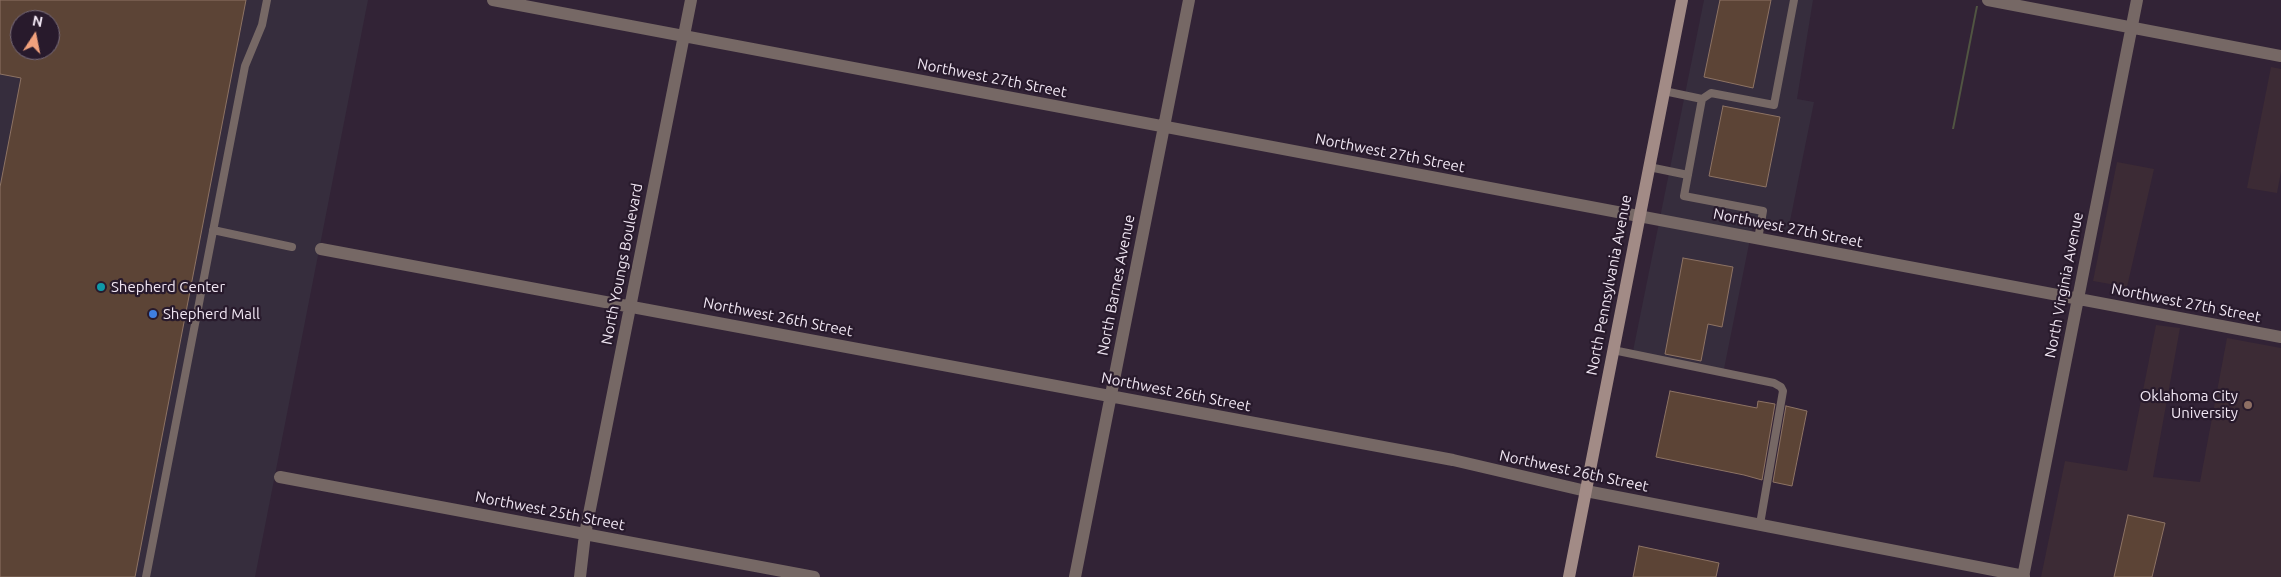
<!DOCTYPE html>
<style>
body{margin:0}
#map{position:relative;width:2281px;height:577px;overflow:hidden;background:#322336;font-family:Ubuntu,sans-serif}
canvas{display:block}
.north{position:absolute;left:10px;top:10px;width:50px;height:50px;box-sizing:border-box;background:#281a2c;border:1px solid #786c7c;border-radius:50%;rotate:11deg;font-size:14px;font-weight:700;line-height:20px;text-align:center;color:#f1e7f4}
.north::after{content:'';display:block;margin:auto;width:18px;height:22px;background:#f1a17d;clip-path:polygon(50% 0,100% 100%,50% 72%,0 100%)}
</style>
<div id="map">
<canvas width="2281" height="577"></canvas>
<div class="north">N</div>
</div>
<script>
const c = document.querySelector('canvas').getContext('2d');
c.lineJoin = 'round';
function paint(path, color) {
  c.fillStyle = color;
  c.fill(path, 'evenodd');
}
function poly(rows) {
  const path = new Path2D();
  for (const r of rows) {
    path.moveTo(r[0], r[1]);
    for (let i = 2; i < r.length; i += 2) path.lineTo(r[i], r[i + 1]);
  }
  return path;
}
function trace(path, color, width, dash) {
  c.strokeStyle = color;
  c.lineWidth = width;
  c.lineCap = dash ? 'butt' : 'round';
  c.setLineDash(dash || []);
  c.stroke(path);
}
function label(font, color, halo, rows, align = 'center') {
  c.font = font + ' Ubuntu,sans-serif';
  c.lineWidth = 4.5;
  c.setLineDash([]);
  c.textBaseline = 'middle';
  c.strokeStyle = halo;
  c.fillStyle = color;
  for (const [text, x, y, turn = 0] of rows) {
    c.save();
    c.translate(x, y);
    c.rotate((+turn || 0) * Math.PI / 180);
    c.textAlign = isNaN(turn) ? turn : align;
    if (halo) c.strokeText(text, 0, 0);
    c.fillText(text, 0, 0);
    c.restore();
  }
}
const commercial = poly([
 [0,0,368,0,255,577,0,577],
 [20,20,50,20,50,50,20,50],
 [1704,0,1813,0,1797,99,1814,102,1788,231,1753,224,1723,374,1632,356]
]);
const education = poly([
 [2271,67,2281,69,2281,172,2277,193,2247,188],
 [2117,162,2154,169,2127,287,2093,281],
 [2156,325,2180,328,2153,477,2200,482,2227,338,2281,348,2281,577,2041,577,2065,461,2127,471]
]);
const green = poly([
 [1976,6,1978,6,1954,129,1952,129]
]);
const building = poly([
 [0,0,246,0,135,577,0,577,0,187,21,78,0,74,0,0],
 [20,20,50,20,50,50,20,50,20,20],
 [1720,0,1771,0,1753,88,1704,77,1720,0],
 [1723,106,1780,117,1766,187,1709,176,1723,106],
 [1683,258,1733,267,1722,327,1708,324,1701,361,1665,354,1683,258],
 [1670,391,1757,408,1758,401,1775,404,1762,480,1744,475,1656,457,1670,391],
 [1786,406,1807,411,1792,486,1773,482,1786,406],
 [2128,515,2165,523,2152,577,2114,577,2128,515],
 [1639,546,1719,563,1716,577,1633,577,1639,546]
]);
const lane = poly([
 [1664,91,1702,99,1711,93,1774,105,1794,0],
 [1702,99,1684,196,1763,211,1758,239],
 [1649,167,1688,175],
 [213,230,292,247],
 [1613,350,1774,383,1781,387,1783,391,1760,524],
 [146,577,245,66,262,25,267,0]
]);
const street = poly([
 [493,0,2281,337],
 [1988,0,2281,56],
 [321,249,1453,460,1586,491,2024,576],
 [280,477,814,577],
 [580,577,585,534,691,0],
 [1075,577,1189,0],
 [2023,577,2137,0]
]);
const secondary = poly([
 [1569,577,1682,0]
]);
const markers = [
 [101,287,5,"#0f9aa8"],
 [153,314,5,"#3f7fe0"],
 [2248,405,5,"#8d6e63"]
];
const streetNames = [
 ["Northwest 27th Street",992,78,11],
 ["Northwest 27th Street",1390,153,11],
 ["Northwest 27th Street",1788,228,11],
 ["North Youngs Boulevard",622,264,-79],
 ["North Barnes Avenue",1116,285,-79],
 ["North Pennsylvania Avenue",1609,285,-79],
 ["North Virginia Avenue",2064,285,-79],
 ["Northwest 27th Street",2186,303,11],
 ["Northwest 26th Street",778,317,11],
 ["Northwest 26th Street",1176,392,11],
 ["Northwest 26th Street",1574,471,12],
 ["Northwest 25th Street",550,511,11]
];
const poiNames = [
 ["Shepherd Center",111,287],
 ["Shepherd Mall",163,314],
 ["Oklahoma City",2238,396,"right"],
 ["University",2238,413,"right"]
];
paint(commercial, '#362d3d');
paint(education, '#3c2b35');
paint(green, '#515542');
paint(building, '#5c4436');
trace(building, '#8d7364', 1);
trace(lane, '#766865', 8);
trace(street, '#766865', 12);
trace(secondary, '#a28b86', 12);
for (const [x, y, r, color] of markers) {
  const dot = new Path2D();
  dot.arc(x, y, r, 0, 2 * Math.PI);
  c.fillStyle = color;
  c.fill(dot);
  trace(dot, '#281a2c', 2);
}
label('15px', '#f1e7f4', '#281a2c', streetNames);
label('15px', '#f1e7f4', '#281a2c', poiNames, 'left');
</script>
